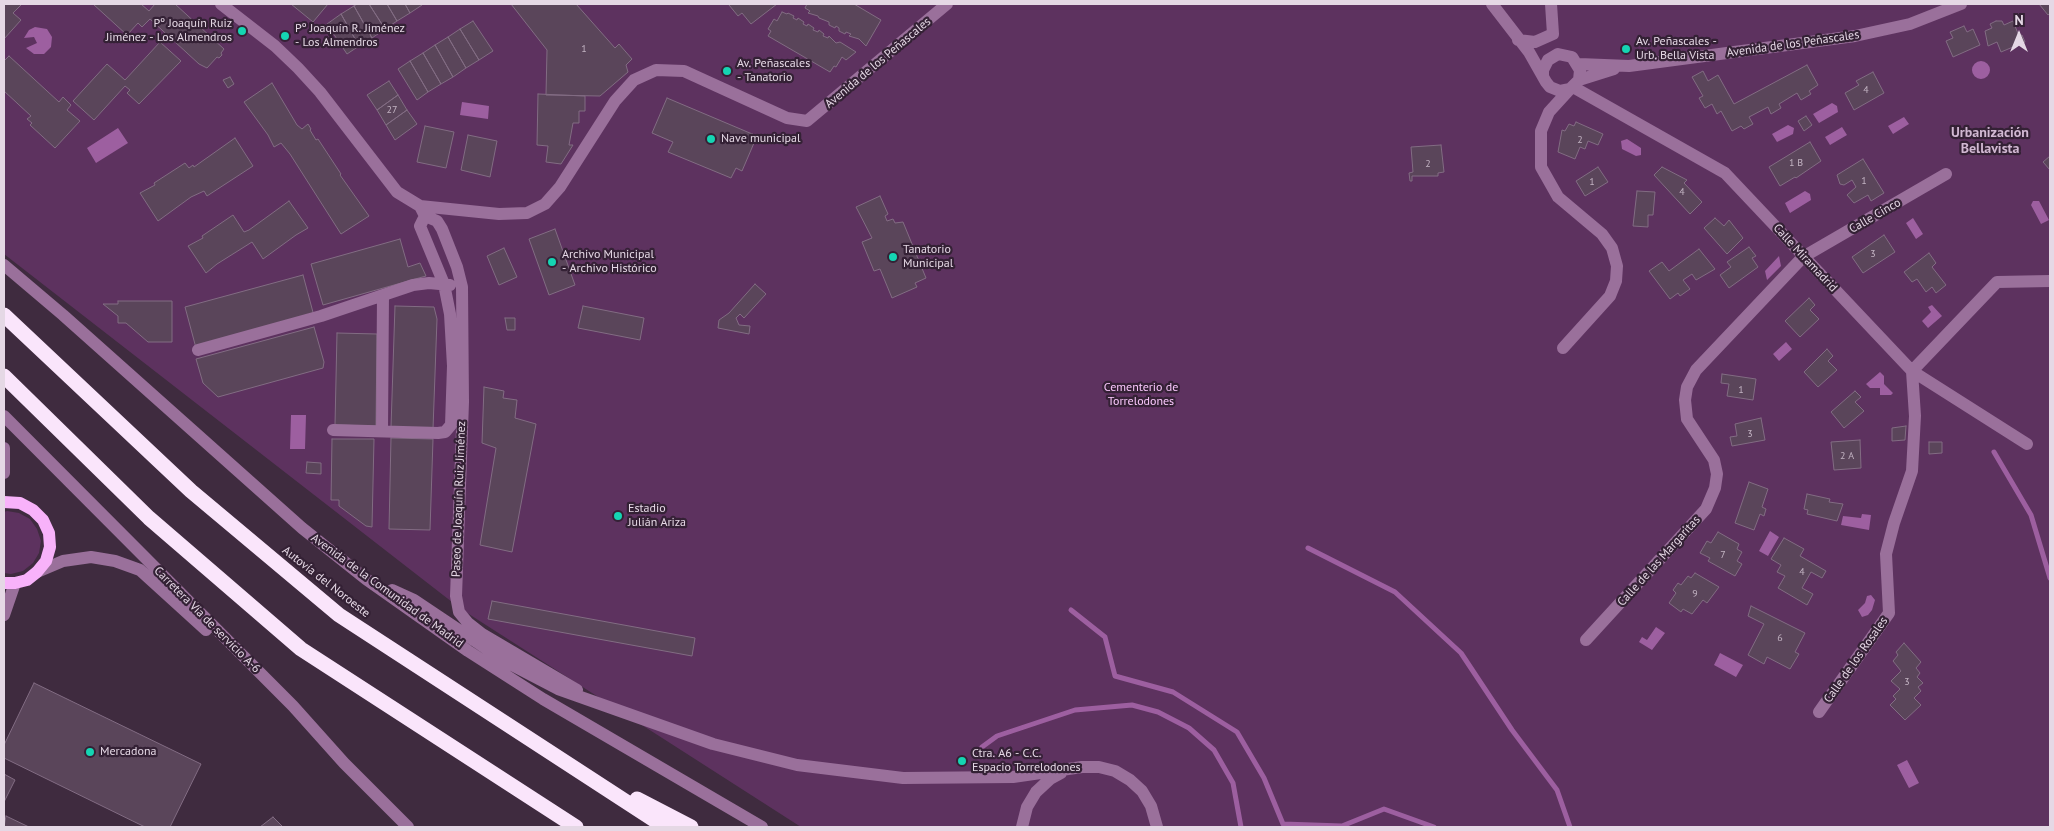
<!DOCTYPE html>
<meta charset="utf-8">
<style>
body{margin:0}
#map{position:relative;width:2054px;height:831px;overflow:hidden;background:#3f2b3f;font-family:"PT Sans",sans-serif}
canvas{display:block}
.frame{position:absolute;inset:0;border:5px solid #e5d8e5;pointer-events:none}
.north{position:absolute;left:1994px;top:10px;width:50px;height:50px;-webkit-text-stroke:4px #342135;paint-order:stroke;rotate:0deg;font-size:14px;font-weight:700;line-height:20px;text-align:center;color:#e5d8e5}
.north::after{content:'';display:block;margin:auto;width:18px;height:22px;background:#e5d8e5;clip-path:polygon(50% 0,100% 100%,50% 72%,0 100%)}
</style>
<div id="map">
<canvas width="2054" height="831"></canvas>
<div class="frame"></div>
<div class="north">N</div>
</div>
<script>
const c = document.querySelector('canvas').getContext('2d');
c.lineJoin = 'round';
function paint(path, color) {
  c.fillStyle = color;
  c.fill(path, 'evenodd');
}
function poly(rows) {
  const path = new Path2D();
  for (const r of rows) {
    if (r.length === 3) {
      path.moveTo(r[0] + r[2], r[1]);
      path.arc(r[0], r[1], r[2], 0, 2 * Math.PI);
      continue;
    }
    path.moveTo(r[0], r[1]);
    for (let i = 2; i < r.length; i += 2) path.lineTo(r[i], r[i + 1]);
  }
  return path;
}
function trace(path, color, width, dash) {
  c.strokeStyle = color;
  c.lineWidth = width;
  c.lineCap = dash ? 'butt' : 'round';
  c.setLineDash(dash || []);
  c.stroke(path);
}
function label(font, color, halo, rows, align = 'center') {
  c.font = font + ' "PT Sans",sans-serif';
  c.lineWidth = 4.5;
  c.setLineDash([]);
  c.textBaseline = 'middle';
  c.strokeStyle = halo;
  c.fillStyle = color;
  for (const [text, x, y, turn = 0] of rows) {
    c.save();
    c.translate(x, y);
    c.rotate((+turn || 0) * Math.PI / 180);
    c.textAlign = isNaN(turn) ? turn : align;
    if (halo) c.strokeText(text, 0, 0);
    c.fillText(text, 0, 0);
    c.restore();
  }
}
const green = poly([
 [4,4,2050,4,2050,827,801,827,461,609,4,254],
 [7,511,19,513,30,519,37,529,41,541,39,553,33,563,23,571,11,574,4,573,4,512]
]);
const water = poly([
 [35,27,47,29,52,37,51,47,44,54,34,54,26,48,37,43,34,37,24,38,29,30],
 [1981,70,9],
 [462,102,489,106,488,119,460,115],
 [1832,103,1837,106,1838,112,1819,123,1813,114],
 [1904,117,1909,124,1893,134,1888,126],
 [1788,125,1794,128,1793,134,1777,142,1772,134],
 [1842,127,1847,135,1830,145,1825,137],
 [118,128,128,143,96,163,87,148],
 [1627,139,1641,148,1641,155,1636,156,1622,149,1621,141],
 [1805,191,1810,194,1811,200,1790,213,1785,203],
 [2033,201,2039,201,2049,220,2041,224,2031,205],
 [1913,218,1923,234,1916,239,1906,223],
 [1779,256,1781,266,1767,280,1765,271],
 [1932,305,1942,316,1928,328,1922,321,1931,312,1928,307],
 [1786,342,1792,349,1779,361,1773,354],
 [1880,372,1884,376,1884,384,1893,393,1891,395,1880,395,1880,388,1870,388,1866,384],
 [291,415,306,415,305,449,290,449],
 [1862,514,1871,515,1869,530,1841,525,1843,516,1861,518],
 [1770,531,1779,537,1768,556,1759,551],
 [1871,595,1875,600,1872,610,1868,615,1862,617,1858,610,1865,603,1867,596],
 [1656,627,1665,633,1652,650,1639,642,1642,637,1647,640],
 [1720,653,1743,665,1736,677,1714,665],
 [1907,760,1919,783,1909,788,1897,765]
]);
const stream = poly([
 [1994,452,2031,515,2050,578],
 [1308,548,1395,592,1461,653,1512,730,1557,790,1570,827],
 [1071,610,1105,637,1115,676,1173,692,1237,732,1264,778,1283,824,1342,826,1384,809,1434,827],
 [982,747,997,736,1075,710,1132,705,1158,712,1189,728,1214,750,1233,783,1241,827]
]);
const building = poly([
 [4,4,22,4,13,13,21,20,4,39,4,4],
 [93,4,141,4,149,11,155,4,175,4,224,49,221,53,222,55,219,58,217,57,207,68,199,64,150,19,142,27,138,23,127,35,93,4],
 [291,4,328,4,313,22,291,4],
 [357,4,369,4,385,29,372,38,354,6,357,4],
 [369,4,387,4,397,21,385,29,369,4],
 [387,4,405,4,410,13,397,21,387,4],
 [405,4,421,4,422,5,410,13,405,4],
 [511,4,576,4,615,48,619,44,632,59,626,65,628,72,600,96,546,95,547,50,511,4],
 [731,4,777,4,751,24,742,13,738,16,729,5,731,4],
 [807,4,854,4,881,20,866,46,859,39,849,36,851,34,846,32,845,34,839,31,839,28,836,26,835,28,829,25,829,22,819,18,818,16,808,13,810,11,805,8,807,4],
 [2039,4,2050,4,2050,13,2048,15,2039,4],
 [354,6,372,38,359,46,341,14,354,6],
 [782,12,787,14,788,13,794,16,793,18,797,20,798,18,804,22,803,24,807,26,808,24,814,28,813,30,818,32,819,30,824,34,823,36,828,38,829,36,836,43,840,42,856,52,846,60,842,57,836,67,834,66,830,72,768,36,771,31,768,29,774,19,777,21,782,12],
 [341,14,359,46,347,54,327,24,341,14],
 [473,21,493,51,479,60,460,29,473,21],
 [1996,21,2002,21,2004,25,2013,21,2019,36,2022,35,2025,42,2001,52,1997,42,1988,46,1985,31,1992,28,1990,24,1996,21],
 [1964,26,1967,32,1973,29,1980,45,1953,57,1946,41,1953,38,1950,32,1964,26],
 [460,29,479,60,466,68,448,37,460,29],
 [448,37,466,68,453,77,435,45,448,37],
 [160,42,181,61,139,104,127,93,130,90,125,86,94,120,73,101,107,64,125,80,160,42],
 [435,45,453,77,441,84,423,53,435,45],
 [423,53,441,84,428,92,410,61,423,53],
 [9,56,59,102,63,97,71,105,67,110,80,121,55,148,30,125,32,123,27,119,31,116,4,91,4,61,9,56],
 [410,61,428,92,417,100,398,69,410,61],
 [1807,65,1818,85,1809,91,1811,94,1801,100,1797,93,1779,104,1781,108,1771,114,1768,107,1749,117,1753,124,1744,129,1741,126,1732,131,1721,111,1717,114,1712,104,1705,108,1699,98,1703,96,1692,77,1703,71,1708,81,1718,75,1734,104,1807,65],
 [1873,72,1884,93,1854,110,1845,93,1859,85,1856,81,1873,72],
 [230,77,234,84,228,88,223,80,230,77],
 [389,81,398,95,377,110,367,95,389,81],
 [272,83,297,125,302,129,308,124,311,129,310,130,316,140,318,139,341,174,340,175,369,216,341,234,290,154,281,143,274,147,268,135,244,102,272,83],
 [538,94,585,96,585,111,579,111,579,123,573,123,569,145,573,145,561,164,546,162,548,146,537,145,538,94],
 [398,95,407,110,386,125,377,110,398,95],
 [667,98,757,136,742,171,736,168,731,178,668,152,673,142,652,133,667,98],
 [407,110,417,124,395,140,386,125,407,110],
 [1806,116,1812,125,1804,131,1798,121,1806,116],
 [1576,122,1603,134,1598,145,1588,141,1585,149,1580,147,1575,159,1558,152,1562,130,1565,131,1569,124,1574,126,1576,122],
 [425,126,454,132,446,168,417,162,425,126],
 [468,135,497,141,490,177,461,170,468,135],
 [235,138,253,166,207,196,204,191,191,197,158,221,140,193,155,185,154,183,185,163,189,168,193,165,194,167,235,138],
 [1810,142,1821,161,1796,178,1795,177,1780,186,1769,167,1810,142],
 [1441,145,1444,172,1438,173,1438,176,1412,176,1412,181,1410,181,1409,173,1413,172,1411,147,1441,145],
 [2050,156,2050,170,2043,162,2050,156],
 [1863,159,1884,193,1871,201,1868,195,1854,203,1847,195,1856,187,1852,180,1844,185,1840,184,1837,175,1863,159],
 [1598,167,1608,182,1585,196,1576,181,1598,167],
 [1662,167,1687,180,1684,183,1702,202,1690,214,1654,175,1662,167],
 [1637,191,1655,192,1653,215,1648,215,1648,227,1633,226,1637,191],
 [880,196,888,214,885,216,887,221,893,219,895,223,903,222,926,278,915,283,917,287,892,298,880,269,874,271,862,242,872,238,856,207,880,196],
 [289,201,308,228,296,235,263,259,252,242,217,264,206,273,188,246,203,238,202,236,233,215,244,232,249,230,289,201],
 [1715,218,1724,226,1729,220,1743,238,1727,254,1704,228,1715,218],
 [555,229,575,285,549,295,529,239,555,229],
 [1884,235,1895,252,1863,273,1852,257,1884,235],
 [400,239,408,267,420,263,426,276,323,305,311,264,400,239],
 [1749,247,1756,256,1752,258,1758,267,1729,288,1720,275,1731,267,1727,262,1749,247],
 [504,248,517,277,499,285,487,256,504,248],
 [1699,249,1715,269,1696,280,1692,274,1683,280,1690,289,1680,296,1678,293,1670,299,1649,271,1662,262,1669,271,1699,249],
 [1929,253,1936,263,1932,267,1946,285,1936,293,1932,287,1926,292,1917,279,1912,282,1904,272,1929,253],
 [303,275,314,316,196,348,185,307,303,275],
 [755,284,766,294,744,318,740,314,736,318,739,325,750,326,749,334,718,328,719,320,729,313,755,284],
 [1809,298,1815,305,1810,310,1819,319,1800,337,1785,321,1809,298],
 [118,301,172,301,172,342,148,342,126,323,118,323,118,316,103,304,118,304,118,301],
 [395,306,434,307,437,319,433,429,391,427,395,306],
 [583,306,644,318,640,340,578,328,583,306],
 [505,318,515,318,515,330,507,330,505,318],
 [314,327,324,362,323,368,218,397,203,383,196,359,314,327],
 [337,333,377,334,376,426,335,425,337,333],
 [1827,349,1833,356,1828,361,1837,370,1818,387,1804,372,1827,349],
 [1722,374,1756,379,1753,400,1727,396,1729,384,1721,383,1722,374],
 [484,387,504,391,503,398,517,400,515,418,536,424,512,552,480,545,496,448,482,443,484,387],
 [1855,391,1861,397,1855,402,1864,411,1844,428,1831,412,1855,391],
 [1761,418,1765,440,1732,446,1730,437,1737,436,1735,424,1761,418],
 [1906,426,1905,440,1892,441,1892,428,1906,426],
 [391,438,433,439,430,530,389,529,391,438],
 [332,439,374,439,372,527,366,526,339,506,339,500,331,500,332,439],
 [1860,440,1861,468,1834,470,1831,442,1860,440],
 [1929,442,1942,442,1942,453,1929,454,1929,442],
 [307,462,321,463,321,474,306,473,307,462],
 [1749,482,1768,489,1762,507,1766,509,1764,516,1760,514,1754,530,1735,523,1749,482],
 [1807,494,1830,499,1829,502,1843,504,1837,521,1807,514,1808,510,1804,509,1807,494],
 [1718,532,1739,544,1737,549,1742,552,1737,561,1742,564,1735,576,1708,561,1710,558,1700,553,1707,541,1711,543,1718,532],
 [1784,538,1804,549,1800,556,1826,571,1822,578,1811,572,1802,588,1813,594,1807,605,1778,588,1785,576,1777,572,1781,565,1771,559,1784,538],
 [1695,573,1719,587,1707,603,1703,600,1692,614,1683,609,1681,612,1669,603,1676,593,1673,590,1678,583,1681,585,1688,576,1691,578,1695,573],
 [492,601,695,638,692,656,488,619,492,601],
 [1751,606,1805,633,1795,652,1799,654,1790,669,1767,657,1764,664,1748,655,1764,624,1748,616,1751,606],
 [1904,643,1921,662,1916,668,1920,673,1917,677,1923,683,1918,687,1921,691,1914,698,1921,705,1905,720,1890,705,1896,699,1893,696,1900,689,1891,681,1901,671,1893,661,1898,655,1896,652,1904,643],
 [34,683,201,764,170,827,145,827,4,758,4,745,34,683],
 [4,774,15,780,4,802,4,774],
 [6,816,29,827,4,827,6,816],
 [273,817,283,827,260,827,273,817]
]);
const minor = poly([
 [221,4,275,46,298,68,320,92,397,192,420,206,499,214,527,213,545,204,560,187,615,101,634,80,656,70,684,71,787,118,807,121,947,4],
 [1492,4,1529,52,1546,82,1550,87,1560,91,1570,89,1579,80,1580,70,1572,57,1558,54,1548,60,1543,70,1543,76],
 [1518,40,1535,42,1553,34,1551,4],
 [1579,64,1629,66,1855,36,1910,24,1961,4],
 [1579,80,1614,69],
 [1573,87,1725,173,1912,371,2027,444],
 [420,206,425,216,437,221,442,229,457,267,462,287,463,402,456,596,459,612,468,623,482,634,577,690],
 [4,265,63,315,302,528,366,579,468,651,543,699,762,827],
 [1563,348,1610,296,1616,281,1617,266,1612,248,1602,234,1558,197,1541,167,1541,131,1549,112,1570,89],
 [198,350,321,316,413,285,429,283,450,285],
 [4,416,293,706,344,763,408,827],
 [333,430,438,433,445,432,451,425,453,366,450,314,444,284,420,226,425,216],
 [382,431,383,295],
 [4,448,4,473],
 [37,572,63,561,91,557,115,561,140,570,206,630],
 [392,590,414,600,508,663,558,689,713,744,797,765,903,778,1013,777,1082,767,1099,767,1115,771,1130,780,1142,791,1151,806,1157,827],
 [4,615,15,583],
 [1586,640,1706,509,1715,488,1717,474,1714,460,1687,419,1685,400,1687,387,1696,370,1803,257,1946,174],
 [1819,712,1889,613,1886,554,1894,523,1912,471,1915,416,1912,371,1997,282,2050,281],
 [1022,827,1027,807,1036,792,1050,779,1061,773]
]);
const major = poly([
 [4,502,20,503,33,510,43,520,49,533,50,547,46,561,37,572,27,580,15,583,4,583]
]);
const highway = poly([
 [4,315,191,491,339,615,665,827],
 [4,376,149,518,301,649,576,827],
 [637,799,691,827]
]);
const markers = [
 [242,31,5,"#15d5b3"],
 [285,36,5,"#15d5b3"],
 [1626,49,5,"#15d5b3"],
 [727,71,5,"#15d5b3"],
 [711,139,5,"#15d5b3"],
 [893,257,5,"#15d5b3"],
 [552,262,5,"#15d5b3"],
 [618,516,5,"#15d5b3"],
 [90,752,5,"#15d5b3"],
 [962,761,5,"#15d5b3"]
];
const numberNames = [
 ["1",584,49],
 ["4",1866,90],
 ["27",392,110],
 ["2",1580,140],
 ["1 B",1796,163],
 ["2",1428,164],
 ["1",1864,181],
 ["1",1592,182],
 ["4",1682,192],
 ["3",1873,254],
 ["1",1741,390],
 ["3",1750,434],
 ["2 A",1847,456],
 ["7",1723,555],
 ["4",1802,572],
 ["9",1695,594],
 ["6",1780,638],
 ["3",1907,682]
];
const poiNames = [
 ["Pº Joaquín Ruiz",232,24,"right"],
 ["Jiménez - Los Almendros",232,38,"right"],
 ["Pº Joaquín R. Jiménez",295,29],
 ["- Los Almendros",295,43],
 ["Av. Peñascales -",1636,42],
 ["Urb. Bella Vista",1636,56],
 ["Av. Peñascales",737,64],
 ["- Tanatorio",737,78],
 ["Nave municipal",721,139],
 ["Tanatorio",903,250],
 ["Municipal",903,264],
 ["Archivo Municipal",562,255],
 ["- Archivo Histórico",562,269],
 ["Estadio",628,509],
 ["Julián Ariza",628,523],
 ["Mercadona",100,752],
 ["Ctra. A6 - C.C.",972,754],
 ["Espacio Torrelodones",972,768]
];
const streetNames = [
 ["Avenida de los Peñascales",1793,44,-8],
 ["Avenida de los Peñascales",878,63,-40],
 ["Calle Cinco",1875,216,-30],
 ["Calle Miramadrid",1805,258,47],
 ["Paseo de Joaquín Ruiz Jiménez",459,499,-88],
 ["Calle de las Margaritas",1659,561,-48],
 ["Autovía del Noroeste",326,582,38],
 ["Avenida de la Comunidad de Madrid",387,591,36],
 ["Carretera Vía de servicio A-6",207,620,45],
 ["Calle de los Rosales",1856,660,-55]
];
const parkNames = [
 ["Cementerio de",1141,388],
 ["Torrelodones",1141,402]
];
const neighbourhoodNames = [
 ["Urbanización",1990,133],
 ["Bellavista",1990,149]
];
paint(green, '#5d325f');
paint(water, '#9d5fa0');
trace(stream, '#9d5fa0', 5);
paint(building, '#5a455a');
trace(building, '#826c83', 1);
trace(minor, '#9a709b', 12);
trace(major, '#f8b2fa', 12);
trace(highway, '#fae5fb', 15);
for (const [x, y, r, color] of markers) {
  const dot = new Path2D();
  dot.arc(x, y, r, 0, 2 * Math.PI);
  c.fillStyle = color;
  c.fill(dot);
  trace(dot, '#342135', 2);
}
label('10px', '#c2b3c2', null, numberNames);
label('12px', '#e5d8e5', '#342135', poiNames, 'left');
label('12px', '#e5d8e5', '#342135', streetNames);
label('12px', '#fbc8fd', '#342135', parkNames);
label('bold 14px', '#d1b8d2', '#342135', neighbourhoodNames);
</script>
